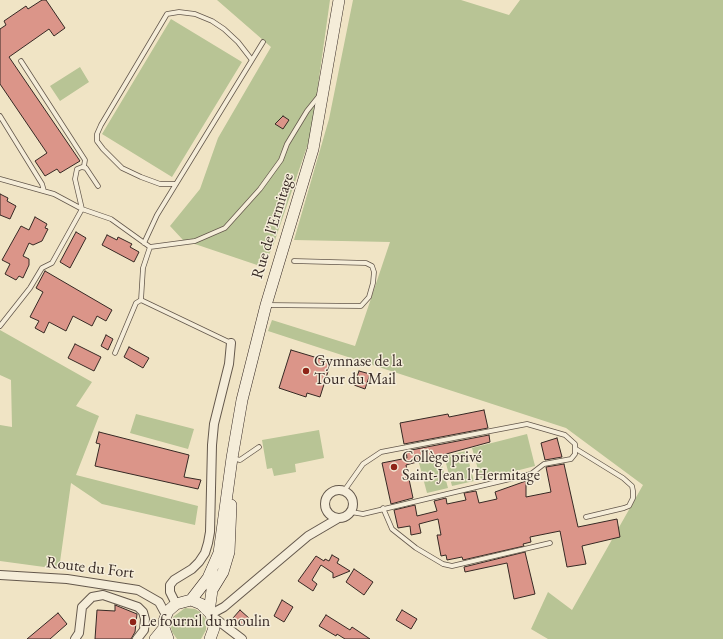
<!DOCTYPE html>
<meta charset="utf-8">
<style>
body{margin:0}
canvas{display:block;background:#f0e4c5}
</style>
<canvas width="723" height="639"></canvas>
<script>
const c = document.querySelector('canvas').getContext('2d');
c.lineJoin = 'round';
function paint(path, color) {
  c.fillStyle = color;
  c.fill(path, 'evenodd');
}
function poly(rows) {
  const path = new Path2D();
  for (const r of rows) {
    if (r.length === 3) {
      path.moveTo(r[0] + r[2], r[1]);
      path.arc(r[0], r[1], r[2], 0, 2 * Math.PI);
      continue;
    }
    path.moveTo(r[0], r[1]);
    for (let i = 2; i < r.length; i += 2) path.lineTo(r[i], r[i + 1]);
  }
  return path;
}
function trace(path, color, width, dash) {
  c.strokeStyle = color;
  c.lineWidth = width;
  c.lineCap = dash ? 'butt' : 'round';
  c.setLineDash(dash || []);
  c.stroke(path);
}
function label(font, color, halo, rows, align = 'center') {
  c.font = font + ' "EB Garamond",serif';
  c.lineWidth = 3;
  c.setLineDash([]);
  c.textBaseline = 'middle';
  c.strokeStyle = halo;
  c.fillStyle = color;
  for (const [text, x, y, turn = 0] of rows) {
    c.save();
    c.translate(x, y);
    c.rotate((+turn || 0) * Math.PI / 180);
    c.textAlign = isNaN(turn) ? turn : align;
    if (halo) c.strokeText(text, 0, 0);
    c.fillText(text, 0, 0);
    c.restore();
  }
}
const green = poly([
 [217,0,330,0,311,135,273,246,263,267,183,240,170,226,200,189,218,138,271,47],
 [353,0,461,0,509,15,520,0,723,0,723,639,548,639,531,629,548,592,572,610,643,485,566,428,268,331,272,320,355,346,390,242,294,240,329,119],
 [171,19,242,62,172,177,102,134],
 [80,67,89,82,60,101,50,86],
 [0,330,92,382,76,406,99,416,76,475,198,506,195,525,102,504,71,483,59,569,0,561,0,425,12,427,11,380,0,375],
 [136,414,194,429,188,449,130,433],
 [319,430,324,458,295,464,296,472,274,476,272,468,267,469,262,440],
 [527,434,535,466,481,480,472,448],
 [466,451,474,481,452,486,444,456],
 [440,458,448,488,427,493,419,463],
 [185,608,195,609,200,612,206,620,206,630,201,639,177,639,172,632,171,627,173,617]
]);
const building = poly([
 [42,0,46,0,65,28,54,36,49,29,9,57,80,161,60,173,57,169,45,176,35,161,47,153,0,84,0,29,6,25,4,21,26,6,28,9,42,0],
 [283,116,289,120,283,129,275,124,283,116],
 [0,194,8,198,7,201,16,206,10,219,0,215,0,194],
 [35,217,47,224,45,228,48,229,42,241,33,245,29,243,23,256,29,259,29,265,23,278,19,276,16,280,5,274,10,264,2,260,21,226,29,230,35,217],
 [76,232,86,238,70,268,60,262,76,232],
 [107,235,117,240,118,237,132,244,130,247,139,252,134,262,102,245,107,235],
 [45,271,112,310,106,321,97,316,92,326,73,316,66,331,49,322,44,333,35,328,39,321,30,317,31,315,43,292,36,288,45,271],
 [106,335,113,339,108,350,101,346,106,335],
 [75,344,101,357,94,371,68,358,75,344],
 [129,347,149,358,143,368,124,357,129,347],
 [291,350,331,362,320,397,307,393,306,397,279,388,291,350],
 [359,371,370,374,365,389,354,385,359,371],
 [484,410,488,428,404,444,400,423,448,414,449,417,484,410],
 [99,432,189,455,184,477,201,480,198,489,95,466,100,444,96,443,99,432],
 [489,435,490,442,406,465,413,498,391,504,382,463,407,458,406,451,489,435],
 [557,438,562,457,545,460,541,443,557,438],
 [564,464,578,527,617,519,620,537,582,546,586,564,567,567,560,531,530,537,531,542,523,544,524,546,463,560,462,557,447,560,446,555,441,556,437,535,441,535,438,519,419,524,421,533,411,535,410,526,398,528,394,510,415,505,417,516,437,511,434,501,446,498,447,504,466,500,464,493,476,491,479,503,497,499,495,492,526,481,526,497,551,492,546,467,564,464],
 [525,552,535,594,514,599,507,563,465,572,464,567,525,552],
 [332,555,339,559,337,563,350,571,333,578,333,573,321,565,312,580,317,584,313,591,298,581,316,556,324,561,325,559,329,561,332,555],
 [354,569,373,582,364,595,346,582,354,569],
 [282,600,293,607,284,622,274,616,282,600],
 [115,605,137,614,135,632,131,639,95,639,97,610,115,611,115,605],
 [240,610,250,619,243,626,233,618,240,610],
 [402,610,417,619,411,629,396,620,402,610],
 [58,613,67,624,50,639,27,639,58,613],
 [326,615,350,630,352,627,370,639,345,639,337,634,336,636,319,626,326,615]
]);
const lane = poly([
 [21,61,85,160,84,166],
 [0,116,42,184,44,191],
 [0,179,54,194,82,209,111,219,150,247,195,241,225,228,260,189,281,160,287,144,307,111,319,96],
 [176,184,160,184,141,177,122,168,103,149,97,141,97,134,101,125,167,14,179,12,195,14,212,21,224,29,238,42,252,60],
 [144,243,157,215,263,42],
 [141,300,143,268,150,247],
 [266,305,361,306,369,297,373,283,374,272,372,266,366,263,294,261],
 [0,326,30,288,42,268,52,263,82,209,75,179,77,169,82,167,86,168,98,186],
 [115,353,136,303,141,300,231,343],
 [576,449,623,478,632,486,633,491,633,498,629,506,624,508,586,517],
 [232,458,240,460,259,447],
 [344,491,363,464,381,452,527,424,565,435,575,444,575,454,571,459,544,464,531,474,363,514,351,512],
 [383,508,392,529,416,548,443,564,452,566,550,543]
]);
const street = poly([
 [339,504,14],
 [0,575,67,579,138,590,159,602,166,615],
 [176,604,170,592,170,585,174,580,192,569,199,562,205,553,208,543,210,532,212,445,214,424,229,364,231,343],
 [211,614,224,607,308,536,337,519],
 [212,616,242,639],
 [75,639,79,633,82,607,92,597,103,595,138,607,143,612,145,619,144,630,137,639]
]);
const secondary = poly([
 [191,600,208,578,219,553,232,458,242,400,266,305,313,149,339,0],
 [209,612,212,590,223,572,229,552,231,505],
 [155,639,164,628],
 [168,639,164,628,164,621,168,611,176,604,191,600,201,604,211,614,214,628,210,639]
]);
const markers = [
 [306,371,4,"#8f2418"],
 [394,467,4,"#8f2418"],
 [133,622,4,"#8f2418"]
];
const streetNames = [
 ["Rue de l'Ermitage",273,226,-73],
 ["Route du Fort",90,568,7]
];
const poiNames = [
 ["Gymnase de la",314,362],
 ["Tour du Mail",314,380],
 ["Collège privé",402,458],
 ["Saint-Jean l'Hermitage",402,476],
 ["Le fournil du moulin",141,622]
];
paint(green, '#b8c495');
paint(building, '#db9589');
trace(building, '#362924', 1);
trace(lane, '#64584c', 5.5);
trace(street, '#64584c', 10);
trace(secondary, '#362924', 12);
trace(lane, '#f5edd9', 4);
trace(street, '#f5edd9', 8);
trace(secondary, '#f5edd9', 11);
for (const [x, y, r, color] of markers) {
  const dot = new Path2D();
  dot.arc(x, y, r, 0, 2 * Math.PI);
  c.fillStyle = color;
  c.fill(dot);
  trace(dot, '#f5edd9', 1.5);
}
label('16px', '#362924', '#f5edd9', streetNames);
label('16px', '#362924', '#f5edd9', poiNames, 'left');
</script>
